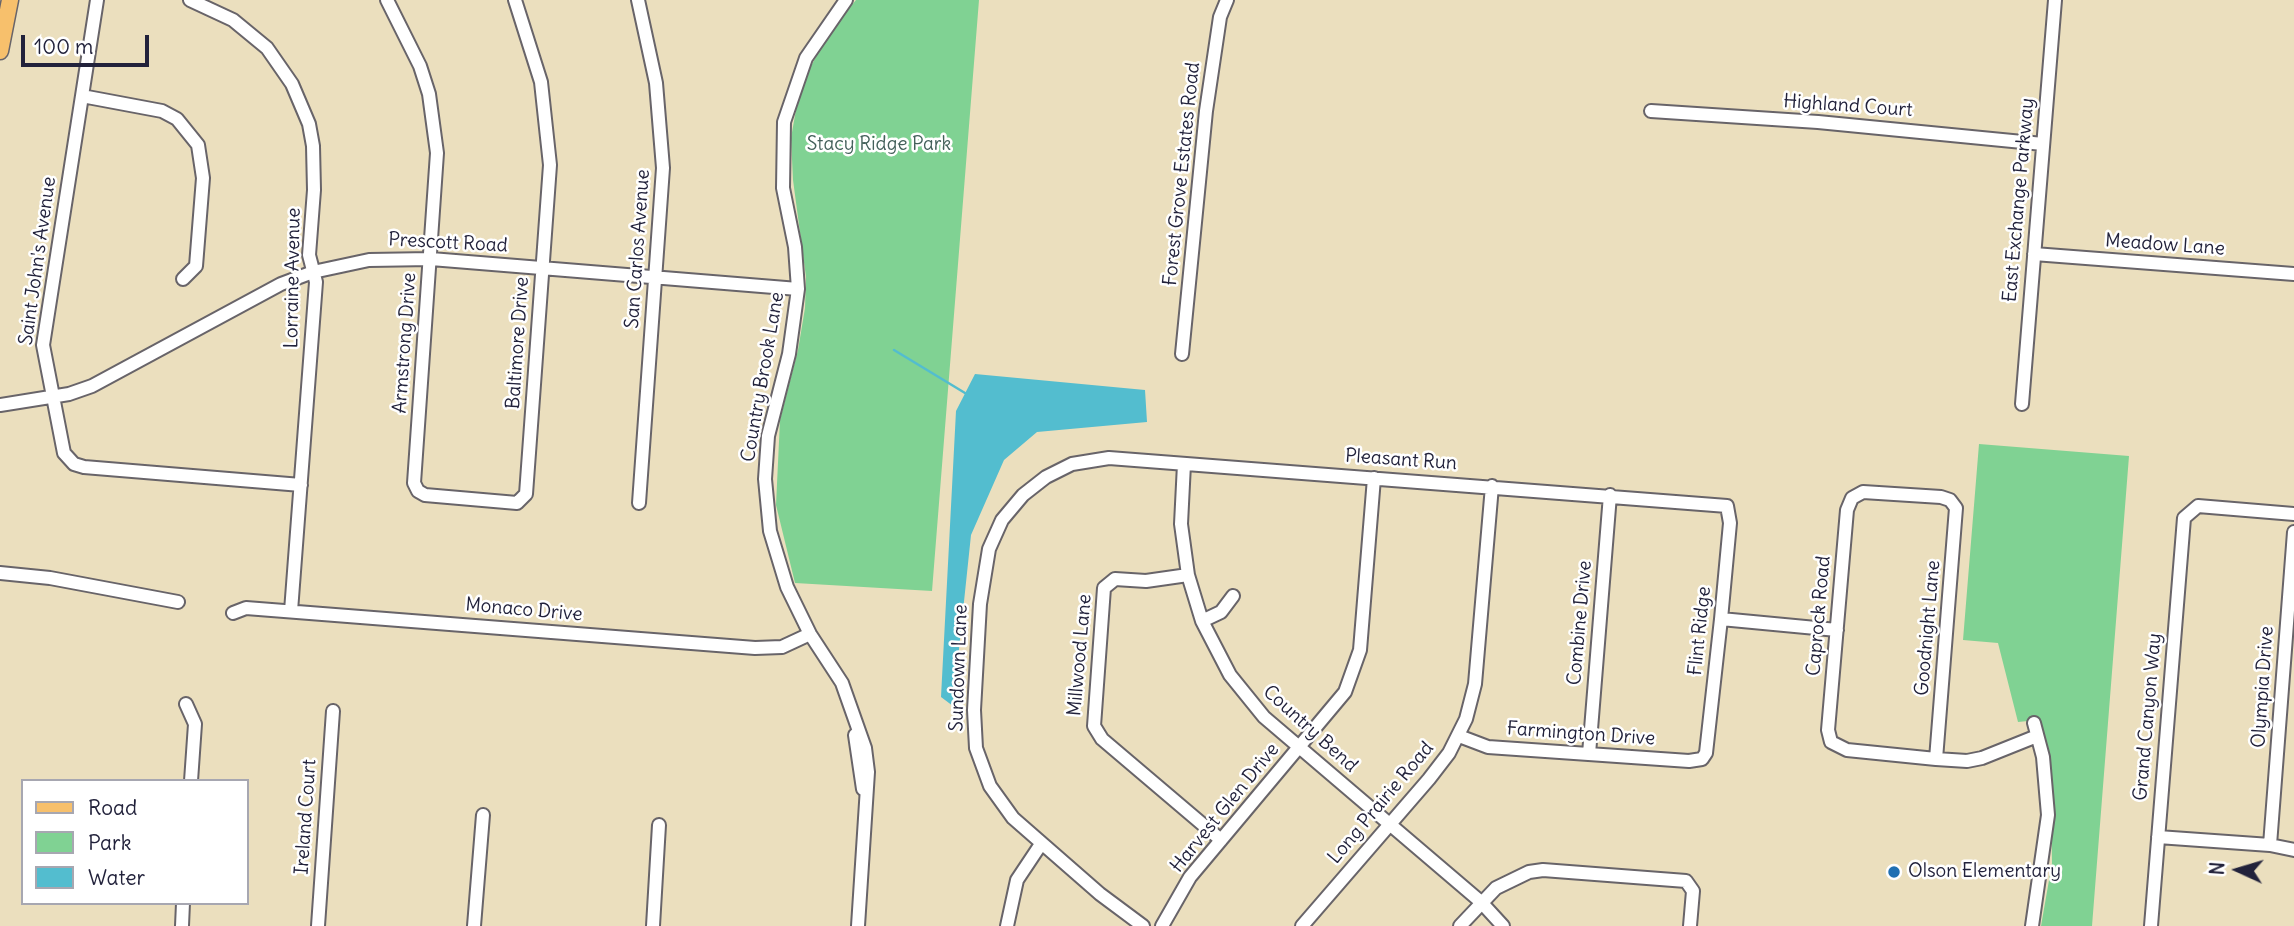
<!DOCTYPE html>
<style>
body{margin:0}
#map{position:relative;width:2294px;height:926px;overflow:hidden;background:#ebdfbe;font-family:Delius,sans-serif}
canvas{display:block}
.legend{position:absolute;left:21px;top:779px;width:228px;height:126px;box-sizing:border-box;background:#fff;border:2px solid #a7a7b1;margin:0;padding:9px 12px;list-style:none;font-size:21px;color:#22223b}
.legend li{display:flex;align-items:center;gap:14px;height:35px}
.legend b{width:35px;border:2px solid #a7a7b1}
.north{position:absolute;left:2203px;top:835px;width:70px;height:70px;-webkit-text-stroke:5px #fff;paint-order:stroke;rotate:274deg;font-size:19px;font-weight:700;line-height:28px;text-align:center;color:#22223b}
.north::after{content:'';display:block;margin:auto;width:24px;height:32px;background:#22223b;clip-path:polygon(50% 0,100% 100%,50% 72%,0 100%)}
.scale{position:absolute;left:21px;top:35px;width:128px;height:32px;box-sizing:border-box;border:4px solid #22223b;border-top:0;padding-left:9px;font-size:21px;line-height:24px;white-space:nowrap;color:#22223b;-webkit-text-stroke:5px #fff;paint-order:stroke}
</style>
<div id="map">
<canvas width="2294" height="926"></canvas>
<ul class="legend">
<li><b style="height:9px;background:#f7c06c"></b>Road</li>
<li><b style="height:19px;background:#80d293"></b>Park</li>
<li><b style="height:19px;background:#53bdcf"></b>Water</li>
</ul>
<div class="north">N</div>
<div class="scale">100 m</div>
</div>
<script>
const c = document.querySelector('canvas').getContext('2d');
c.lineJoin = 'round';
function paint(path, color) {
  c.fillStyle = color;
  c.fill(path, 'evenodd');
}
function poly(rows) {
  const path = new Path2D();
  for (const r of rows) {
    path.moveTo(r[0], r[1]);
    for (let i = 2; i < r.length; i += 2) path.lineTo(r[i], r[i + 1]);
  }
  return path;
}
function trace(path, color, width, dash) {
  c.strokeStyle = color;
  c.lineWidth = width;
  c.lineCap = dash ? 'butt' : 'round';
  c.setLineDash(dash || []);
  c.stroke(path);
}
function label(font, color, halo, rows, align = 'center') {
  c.font = font + ' Delius,sans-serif';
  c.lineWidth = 5;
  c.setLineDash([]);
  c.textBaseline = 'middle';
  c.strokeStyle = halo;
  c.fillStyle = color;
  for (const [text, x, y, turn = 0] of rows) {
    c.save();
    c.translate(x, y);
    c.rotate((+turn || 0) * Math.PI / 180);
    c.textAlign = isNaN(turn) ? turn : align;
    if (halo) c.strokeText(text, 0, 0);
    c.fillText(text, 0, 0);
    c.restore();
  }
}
const green = poly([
 [856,0,979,0,932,591,795,583,776,505,780,420,798,350,805,308,806,277,793,180,791,138,800,87,828,34],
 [1979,444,2129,456,2092,926,2041,926,2052,863,2051,797,2038,720,2018,722,1998,643,1963,640]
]);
const water = poly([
 [975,374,1145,390,1147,422,1037,432,1004,460,971,535,953,706,941,697,956,411]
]);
const stream = poly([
 [894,350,965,393]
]);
const minor = poly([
 [97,0,43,345,64,453,74,464,84,467,301,485],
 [190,0,233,20,267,48,292,84,309,124,313,146,314,190,309,255,316,282,291,611],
 [387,0,420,66,429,94,437,153,414,483,418,491,425,495,517,503,526,494,550,165,541,82,515,0],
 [638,0,656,83,663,168,639,503],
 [846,0,806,58,784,122,783,188,795,247,798,289,789,354,768,436,765,479,770,531,787,587,810,634,842,683,865,748,868,772,858,926],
 [82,96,162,111,177,119,198,145,203,178,196,266,183,279],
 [1651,111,1818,122,2043,144],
 [2034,254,2294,274],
 [1182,354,1206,111,1220,17,1227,0],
 [2022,404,2055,0],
 [0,405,69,394,92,386,281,284,313,272,369,260,431,259,798,289],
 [1184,464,1181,524,1188,575,1202,621,1230,675,1264,717,1481,902,1503,926],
 [0,573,50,578,178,602],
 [1188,575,1146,581,1115,579,1104,588,1094,726,1102,739,1221,840],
 [233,613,246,608,755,648,782,647,810,634],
 [1721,619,1837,630],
 [1202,621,1221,612,1233,596],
 [186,704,195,724,191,781],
 [855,735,863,789],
 [1589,754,1610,495],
 [1936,759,1956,508,1950,500,1941,497,1863,492,1852,498,1847,510,1828,730,1831,742,1847,750,1936,759,1967,761,1982,758,2037,736],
 [2158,837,2270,845,2294,850],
 [2270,845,2294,532],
 [182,926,183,903],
 [318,926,333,711],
 [474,926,483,815],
 [653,926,659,825],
 [1007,926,1017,880,1041,844],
 [1143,926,1100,894,1013,818,990,786,976,748,974,710,980,604,989,549,1002,520,1023,495,1046,477,1072,464,1109,458,1727,506,1730,523,1721,619,1706,753,1702,759,1689,761,1488,747,1459,736],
 [1162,926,1190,877,1345,692,1360,650,1374,478],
 [1302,926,1429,779,1449,753,1466,719,1475,684,1492,486],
 [1460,926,1496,888,1529,872,1543,870,1686,881,1693,891,1690,926],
 [2032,926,2048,815,2043,757,2034,723],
 [2151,926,2184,518,2198,506,2294,514]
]);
const major = poly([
 [0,51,10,0]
]);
const markers = [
 [1894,872,7,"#1f6fb2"]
];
const streetNames = [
 ["Highland Court",1848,106,4],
 ["Forest Grove Estates Road",1182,174,-84],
 ["East Exchange Parkway",2019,200,-85],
 ["Prescott Road",448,243,3],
 ["Meadow Lane",2165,245,4],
 ["San Carlos Avenue",638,249,-86],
 ["Saint John's Avenue",38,261,-82],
 ["Lorraine Avenue",293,278,-89],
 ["Armstrong Drive",405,343,-86],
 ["Baltimore Drive",518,343,-86],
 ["Country Brook Lane",763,377,-80],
 ["Pleasant Run",1401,460,4],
 ["Monaco Drive",524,610,5],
 ["Caprock Road",1819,616,-85],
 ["Combine Drive",1580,623,-85],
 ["Goodnight Lane",1928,628,-85],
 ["Flint Ridge",1700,631,-84],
 ["Millwood Lane",1080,655,-85],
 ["Sundown Lane",959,668,-88],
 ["Olympia Drive",2263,687,-86],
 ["Grand Canyon Way",2148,717,-85],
 ["Country Bend",1310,729,42],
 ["Farmington Drive",1581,734,4],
 ["Long Prairie Road",1381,803,-50],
 ["Harvest Glen Drive",1225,808,-51],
 ["Ireland Court",306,817,-86]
];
const parkNames = [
 ["Stacy Ridge Park",879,145]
];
const poiNames = [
 ["Olson Elementary",1908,872]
];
paint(green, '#80d293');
paint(water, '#53bdcf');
trace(stream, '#53bdcf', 2.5);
trace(minor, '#686469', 16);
trace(major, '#686469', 19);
trace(minor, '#fff', 12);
trace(major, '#f7c06c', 16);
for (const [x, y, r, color] of markers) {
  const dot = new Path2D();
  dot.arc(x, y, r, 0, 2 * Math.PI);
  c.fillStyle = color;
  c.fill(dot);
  trace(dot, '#fff', 2.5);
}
label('19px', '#22223b', '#fff', streetNames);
label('19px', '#43605a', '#fff', parkNames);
label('19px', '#22223b', '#fff', poiNames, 'left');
</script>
